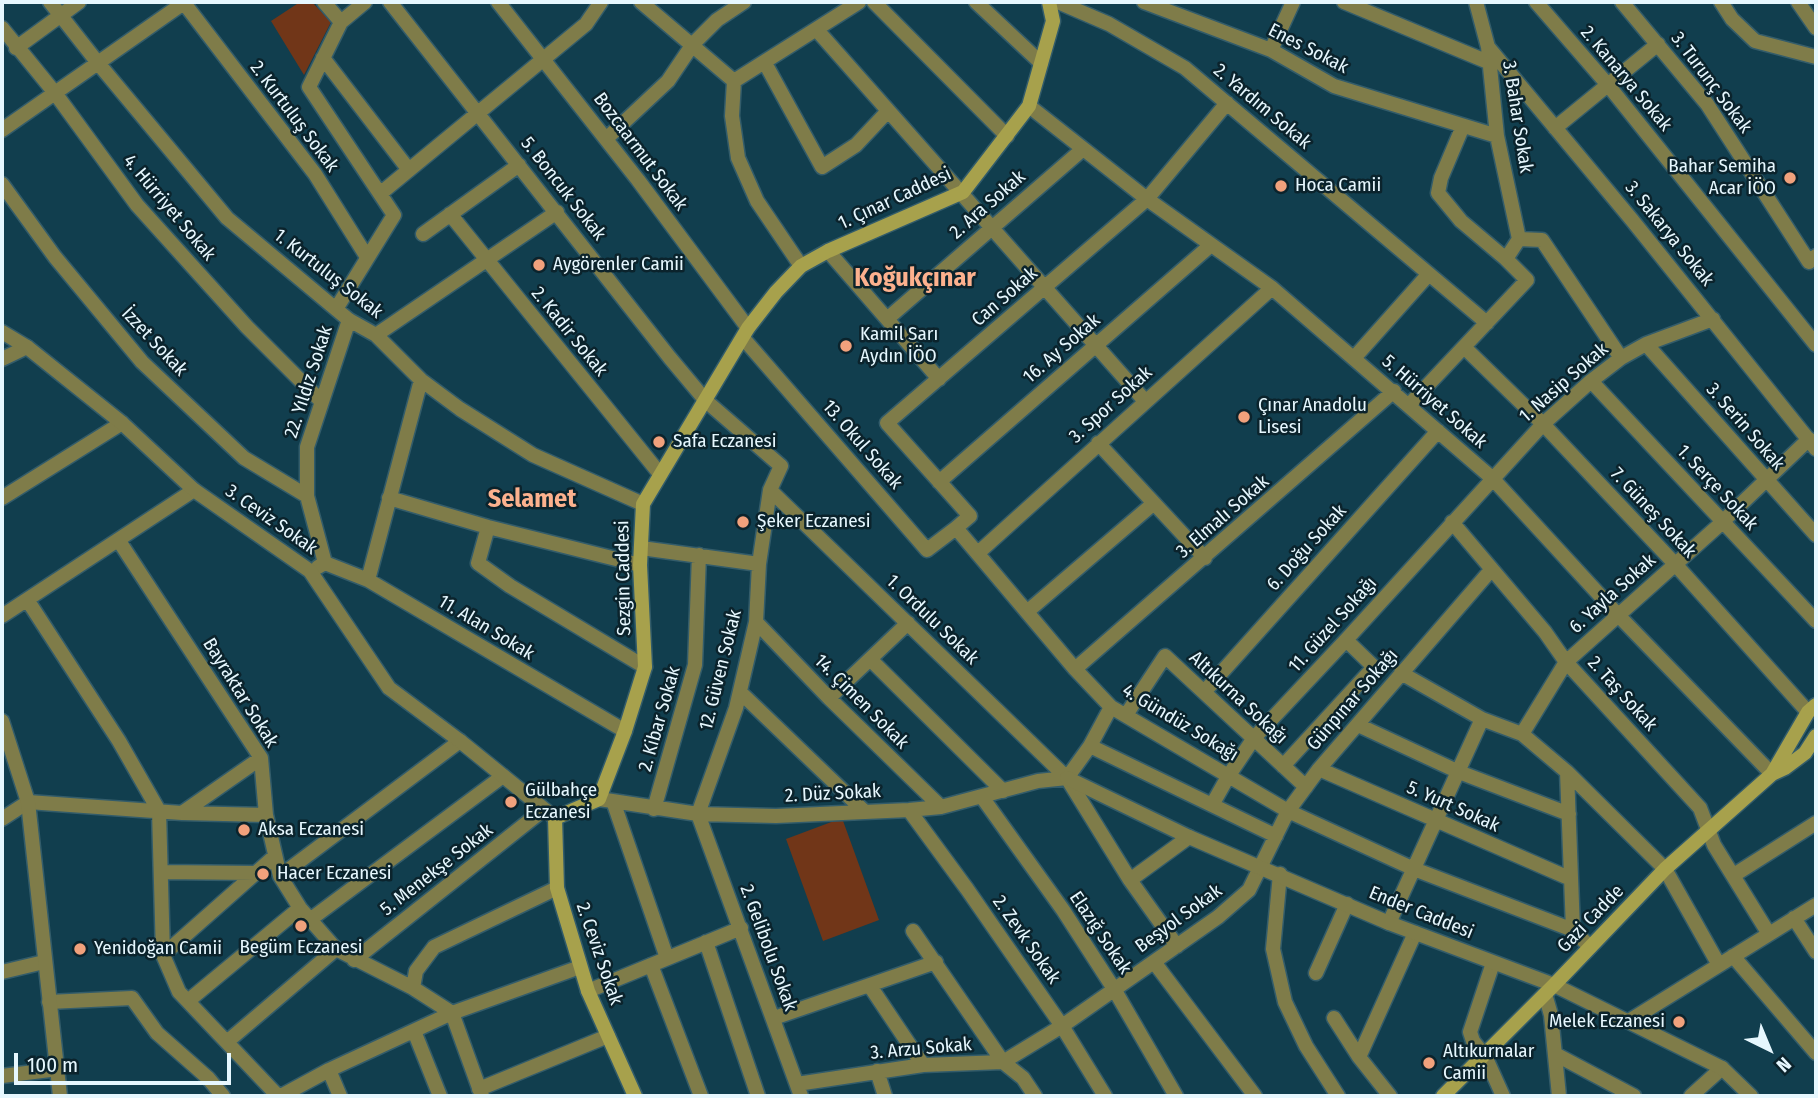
<!DOCTYPE html>
<meta charset="utf-8">
<style>
body{margin:0}
#map{position:relative;width:1818px;height:1098px;overflow:hidden;background:#113e4e;font-family:"Fira Sans Condensed",sans-serif}
canvas{display:block}
.frame{position:absolute;inset:0;border:4px solid #e6f7fe;pointer-events:none}
.north{position:absolute;left:1734px;top:1014px;width:70px;height:70px;-webkit-text-stroke:5px #0b232c;paint-order:stroke;rotate:137deg;font-size:19px;font-weight:700;line-height:28px;text-align:center;color:#e6f7fe}
.north::after{content:'';display:block;margin:auto;width:24px;height:32px;background:#e6f7fe;clip-path:polygon(50% 0,100% 100%,50% 72%,0 100%)}
.scale{position:absolute;left:14px;top:1053px;width:217px;height:32px;box-sizing:border-box;border:4px solid #e6f7fe;border-top:0;padding-left:9px;font-size:21px;line-height:24px;white-space:nowrap;color:#e6f7fe;-webkit-text-stroke:5px #0b232c;paint-order:stroke}
</style>
<div id="map">
<canvas width="1818" height="1098"></canvas>
<div class="frame"></div>
<div class="north">N</div>
<div class="scale">100 m</div>
</div>
<script>
const c = document.querySelector('canvas').getContext('2d');
c.lineJoin = 'round';
function paint(path, color) {
  c.fillStyle = color;
  c.fill(path, 'evenodd');
}
function poly(rows) {
  const path = new Path2D();
  for (const r of rows) {
    path.moveTo(r[0], r[1]);
    for (let i = 2; i < r.length; i += 2) path.lineTo(r[i], r[i + 1]);
  }
  return path;
}
function trace(path, color, width, dash) {
  c.strokeStyle = color;
  c.lineWidth = width;
  c.lineCap = dash ? 'butt' : 'round';
  c.setLineDash(dash || []);
  c.stroke(path);
}
function label(font, color, halo, rows, align = 'center') {
  c.font = font + ' "Fira Sans Condensed",sans-serif';
  c.lineWidth = 5;
  c.setLineDash([]);
  c.textBaseline = 'middle';
  c.strokeStyle = halo;
  c.fillStyle = color;
  for (const [text, x, y, turn = 0] of rows) {
    c.save();
    c.translate(x, y);
    c.rotate((+turn || 0) * Math.PI / 180);
    c.textAlign = isNaN(turn) ? turn : align;
    if (halo) c.strokeText(text, 0, 0);
    c.fillText(text, 0, 0);
    c.restore();
  }
}
const green = poly([
 [300,2,312,2,331,22,304,75,271,21],
 [842,818,879,920,823,941,786,839]
]);
const minor = poly([
 [50,2,98,63,227,218,349,320,376,335,421,380,460,409,533,455,643,504],
 [324,2,341,22],
 [390,2,670,358,706,401,781,466,770,490,759,564,756,622,736,708,698,814,801,1096],
 [498,2,638,180,748,328],
 [641,2,734,81,732,116,738,158,757,201,801,266],
 [874,2,1007,136],
 [976,2,1041,63],
 [1058,2,1109,24,1185,68,1487,323],
 [1144,2,1271,50,1334,86,1497,136],
 [1344,2,1488,62],
 [1476,2,1488,47,1497,136,1519,239],
 [1536,2,1608,85,1816,345],
 [1622,2,1707,104,1809,262,1816,256],
 [1721,2,1732,19,1755,41,1816,57],
 [1798,2,1816,28],
 [184,3,315,174,367,257],
 [2,28,55,93,137,205,247,327,321,401],
 [816,29,1145,401],
 [1488,47,1632,220,1816,449],
 [16,48,79,2],
 [1271,50,1293,2],
 [323,58,409,170],
 [765,63,822,167,856,145,888,111],
 [734,81,859,2],
 [1227,103,1147,199,887,423,970,516,956,528,1075,669,1111,707,1288,811,1414,869,1573,930],
 [1029,106,1147,199,1272,288,1492,478,1618,615,1772,774],
 [1555,128,1658,44],
 [2,130,185,2],
 [606,139,668,81,693,44,717,20,744,2],
 [2,184,55,257,142,362,244,458,307,496],
 [381,193,586,24,601,2],
 [450,214,660,474],
 [423,234,519,165],
 [828,251,939,379],
 [1506,259,1519,239,1542,240,1621,358],
 [336,309,394,215,309,87,341,22,365,2],
 [887,319,1083,149],
 [376,335,557,212],
 [743,338,927,550,956,528],
 [1646,344,1816,535],
 [1464,347,1543,424,1675,564,1808,712],
 [1354,358,1428,275],
 [2,359,27,347],
 [1591,381,1816,621],
 [1409,405,1527,280,1506,259,1461,221,1438,193,1441,178,1463,126],
 [1098,443,1205,558],
 [939,482,1211,245],
 [770,490,1067,778,1130,880,1177,946],
 [2,498,122,423],
 [389,498,488,527,640,565],
 [1452,522,1545,632,1566,662,1700,808,1714,845,1769,934],
 [488,527,478,563,510,586,645,667],
 [119,541,261,758,266,815,280,876,300,908,336,949,413,988,452,1013,482,1096],
 [641,548,759,564],
 [978,553,1272,288],
 [325,563,368,580,625,731],
 [318,567,325,563,307,496,307,447,349,320],
 [368,580,421,380],
 [28,601,119,741,159,811,163,955,179,992,278,1096],
 [1028,611,1154,503],
 [2,616,194,490],
 [756,622,829,698,941,807],
 [870,659,1003,791],
 [1075,669,1394,391],
 [1401,673,1482,719,1522,734,1567,772,1665,869,1719,965],
 [1205,691,1438,431],
 [740,692,865,812],
 [829,698,908,623],
 [1126,715,1165,656,1306,787],
 [1358,725,1459,772,1569,814],
 [1522,734,1566,662,1717,527,1809,439],
 [1090,746,1276,836],
 [1283,766,1374,667,1346,640],
 [1319,769,1571,879],
 [1567,772,1573,930,1590,947],
 [1067,778,1090,746,1111,707],
 [982,797,1063,910,1114,989,1176,1096],
 [599,799,698,814,776,816,909,810,941,807,1038,781,1067,778],
 [613,801,667,958],
 [1212,805,1229,775,1254,738,1346,640,1543,424,1591,381,1621,358,1646,344,1713,319],
 [654,809,695,665,699,555],
 [909,810,967,889,1062,1026,1105,1096],
 [182,813,261,758],
 [2,819,28,802,182,813,266,815],
 [161,872,256,873],
 [1280,874,1273,949,1285,1002,1306,1046,1338,1096],
 [1734,875,1816,823],
 [280,876,460,741],
 [1130,880,1189,837],
 [1794,918,1816,952],
 [311,919,503,776],
 [1389,923,1482,719],
 [913,931,1003,1062,1062,1026,1218,917,1249,890,1288,811,1319,769,1491,570],
 [706,942,758,1096],
 [163,955,275,856],
 [1733,956,1816,1053],
 [354,960,543,810],
 [1154,962,1255,1096],
 [1493,963,1470,1032,1473,1041,1485,1056,1503,1096],
 [651,965,701,1096],
 [2,972,44,962],
 [1316,973,1347,904],
 [870,986,923,1065],
 [413,988,416,971,434,947,557,888],
 [588,991,741,928],
 [1545,994,1551,1015,1559,1096],
 [188,1001,300,908],
 [49,1002,132,998,157,1033,208,1078,223,1096],
 [774,1018,936,962],
 [1334,1018,1359,1057],
 [1629,1021,1816,905],
 [414,1031,440,1096],
 [228,1041,336,949],
 [1555,1054,1634,1096],
 [329,1070,340,1096],
 [877,1071,885,1096],
 [2,1076,58,1069],
 [797,1084,923,1065,1003,1062,1023,1078,1035,1096],
 [479,1089,608,1036],
 [281,1096,329,1070,452,1013,580,967],
 [1390,1096,1359,1057,1415,933],
 [1691,1096,1722,1068]
]);
const tertiary = poly([
 [2,332,27,347,122,423,194,490,310,571,389,688,460,741,555,818],
 [2,721,28,802,60,1096],
 [1067,778,1189,837,1389,923,1554,985,1722,1068,1751,1096]
]);
const secondary = poly([
 [1772,774,1808,712,1816,705],
 [635,1096,588,991,557,888,555,818,599,799,625,731,645,667,640,565,643,504,748,328,776,292,801,266,828,251,963,192,1029,106,1053,21,1049,2],
 [1443,1096,1554,985,1665,869,1772,774,1785,768,1805,753,1816,736]
]);
const markers = [
 [1790,178,7,"#f1a17c"],
 [1281,186,7,"#f1a17c"],
 [539,265,7,"#f1a17c"],
 [846,346,7,"#f1a17c"],
 [1244,417,7,"#f1a17c"],
 [659,442,7,"#f1a17c"],
 [743,522,7,"#f1a17c"],
 [511,802,7,"#f1a17c"],
 [244,830,7,"#f1a17c"],
 [263,874,7,"#f1a17c"],
 [301,926,7,"#f1a17c"],
 [80,949,7,"#f1a17c"],
 [1679,1022,7,"#f1a17c"],
 [1429,1063,7,"#f1a17c"]
];
const streetNames = [
 ["Enes Sokak",1308,49,27],
 ["2. Kanarya Sokak",1626,79,50],
 ["3. Turunç Sokak",1711,83,53],
 ["2. Yardım Sokak",1262,107,40],
 ["2. Kurtuluş Sokak",294,117,53],
 ["3. Bahar Sokak",1517,117,81],
 ["Bozcaarmut Sokak",640,152,53],
 ["5. Boncuk Sokak",563,189,52],
 ["1. Çınar Caddesi",895,199,-25],
 ["2. Ara Sokak",988,205,-41],
 ["4. Hürriyet Sokak",169,208,50],
 ["3. Sakarya Sokak",1669,234,51],
 ["1. Kurtuluş Sokak",328,274,38],
 ["Can Sokak",1005,297,-41],
 ["2. Kadir Sokak",569,332,51],
 ["İzzet Sokak",154,342,47],
 ["16. Ay Sokak",1062,349,-41],
 ["22. Yıldız Sokak",309,382,-72],
 ["1. Nasip Sokak",1564,383,-41],
 ["5. Hürriyet Sokak",1434,402,41],
 ["3. Spor Sokak",1111,405,-42],
 ["3. Serin Sokak",1745,427,49],
 ["13. Okul Sokak",862,445,49],
 ["1. Serçe Sokak",1717,488,47],
 ["7. Güneş Sokak",1653,513,47],
 ["3. Elmalı Sokak",1223,517,-41],
 ["3. Ceviz Sokak",271,520,35],
 ["6. Doğu Sokak",1307,548,-48],
 ["Sezgin Caddesi",624,578,-91],
 ["6. Yayla Sokak",1613,594,-42],
 ["1. Ordulu Sokak",932,620,44],
 ["11. Güzel Sokağı",1333,625,-48],
 ["11. Alan Sokak",486,628,31],
 ["12. Güven Sokak",721,670,-76],
 ["Bayraktar Sokak",240,693,58],
 ["2. Taş Sokak",1622,694,48],
 ["Altıkurna Sokağı",1238,698,43],
 ["Günpınar Sokağı",1353,700,-49],
 ["14. Çimen Sokak",861,702,45],
 ["2. Kibar Sokak",660,719,-74],
 ["4. Gündüz Sokağı",1180,723,31],
 ["2. Düz Sokak",833,794,-3],
 ["5. Yurt Sokak",1453,807,24],
 ["5. Menekşe Sokak",437,870,-38],
 ["Ender Caddesi",1421,913,22],
 ["Beşyol Sokak",1179,919,-36],
 ["Gazi Cadde",1591,919,-46],
 ["Elazığ Sokak",1100,933,56],
 ["2. Zevk Sokak",1026,940,55],
 ["2. Gelibolu Sokak",768,948,70],
 ["2. Ceviz Sokak",599,954,71],
 ["3. Arzu Sokak",921,1049,-5]
];
const poiNames = [
 ["Bahar Semiha",1776,167,"right"],
 ["Acar İÖO",1776,189,"right"],
 ["Hoca Camii",1295,186],
 ["Aygörenler Camii",553,265],
 ["Kamil Sarı",860,335],
 ["Aydın İÖO",860,357],
 ["Çınar Anadolu",1258,406],
 ["Lisesi",1258,428],
 ["Safa Eczanesi",673,442],
 ["Şeker Eczanesi",757,522],
 ["Gülbahçe",525,791],
 ["Eczanesi",525,813],
 ["Aksa Eczanesi",258,830],
 ["Hacer Eczanesi",277,874],
 ["Begüm Eczanesi",301,948,"center"],
 ["Yenidoğan Camii",94,949],
 ["Melek Eczanesi",1665,1022,"right"],
 ["Altıkurnalar",1443,1052],
 ["Camii",1443,1074]
];
const districtNames = [
 ["Koğukçınar",915,279],
 ["Selamet",532,500]
];
paint(green, '#713618');
trace(minor, '#335c6a', 17);
trace(tertiary, '#335c6a', 17);
trace(secondary, '#335c6a', 17);
trace(minor, '#7f7c49', 14);
trace(tertiary, '#7f7c49', 14);
trace(secondary, '#a7a14c', 14);
for (const [x, y, r, color] of markers) {
  const dot = new Path2D();
  dot.arc(x, y, r, 0, 2 * Math.PI);
  c.fillStyle = color;
  c.fill(dot);
  trace(dot, '#0b232c', 2.5);
}
label('19px', '#e6f7fe', '#0b232c', streetNames);
label('19px', '#e6f7fe', '#0b232c', poiNames, 'left');
label('bold 26px', '#fcb18e', '#0b232c', districtNames);
</script>
